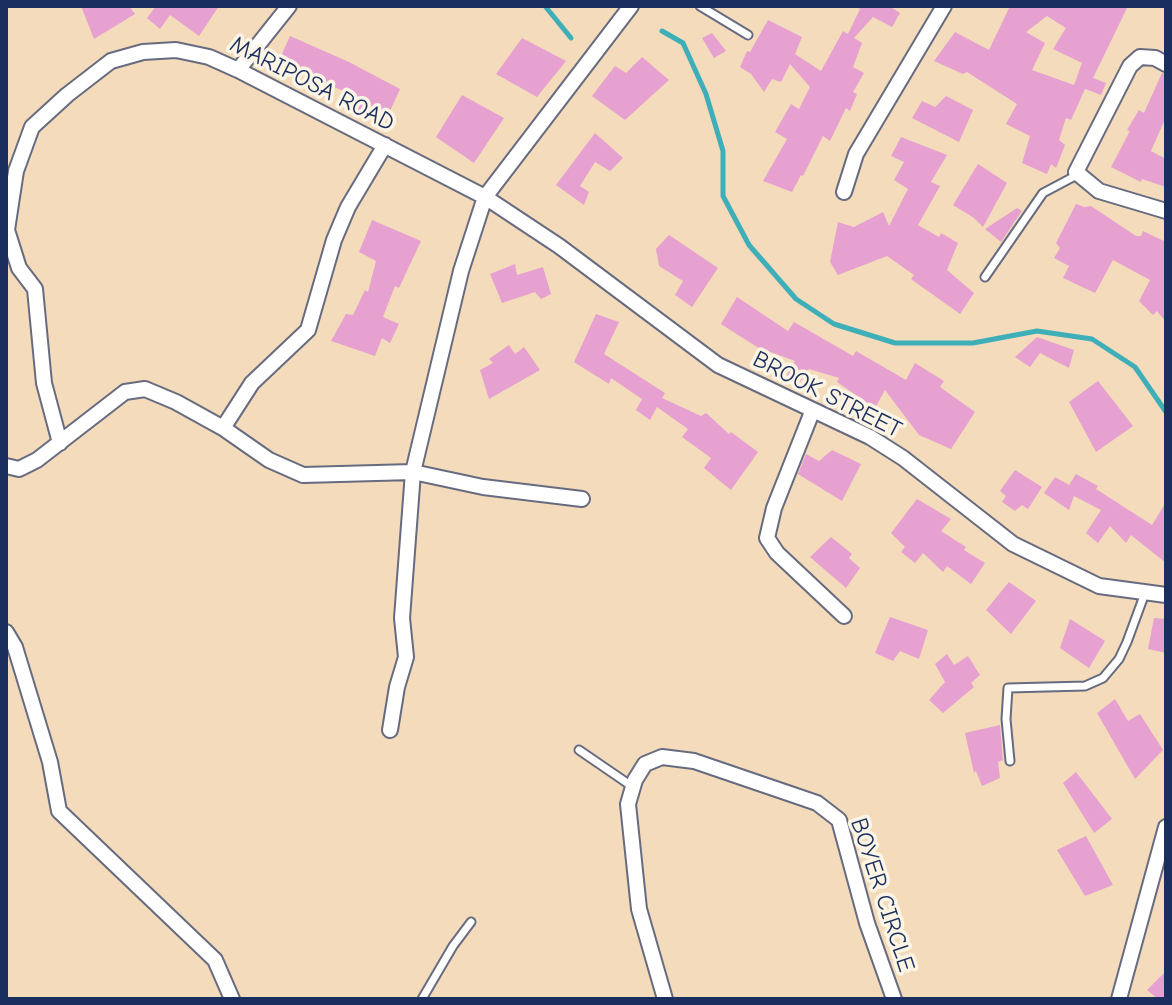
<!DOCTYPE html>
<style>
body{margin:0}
#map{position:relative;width:1172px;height:1005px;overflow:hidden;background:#f3dbbb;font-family:"Comic Neue",sans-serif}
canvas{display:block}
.frame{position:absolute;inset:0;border:8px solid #1b2f5e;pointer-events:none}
</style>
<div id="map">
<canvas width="1172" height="1005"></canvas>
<div class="frame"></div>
</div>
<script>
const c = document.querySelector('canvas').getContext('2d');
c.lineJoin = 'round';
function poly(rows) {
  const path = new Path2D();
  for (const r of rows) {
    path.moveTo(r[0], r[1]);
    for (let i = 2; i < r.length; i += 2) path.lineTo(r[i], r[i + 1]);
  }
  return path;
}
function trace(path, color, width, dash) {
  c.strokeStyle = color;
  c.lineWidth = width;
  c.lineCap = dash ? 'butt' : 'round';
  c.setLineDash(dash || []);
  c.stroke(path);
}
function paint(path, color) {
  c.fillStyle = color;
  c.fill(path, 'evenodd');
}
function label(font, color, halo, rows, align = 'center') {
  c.font = font + ' "Comic Neue",sans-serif';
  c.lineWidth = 7;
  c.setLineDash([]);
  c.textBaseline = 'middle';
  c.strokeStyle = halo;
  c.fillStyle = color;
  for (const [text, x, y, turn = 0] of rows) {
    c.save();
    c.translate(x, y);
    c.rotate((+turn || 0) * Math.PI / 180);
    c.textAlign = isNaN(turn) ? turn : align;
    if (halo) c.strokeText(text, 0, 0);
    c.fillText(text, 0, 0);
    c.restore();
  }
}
const stream = poly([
 [545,6,571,38],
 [662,31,683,43,706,94,723,151,723,196,749,245,796,299,834,324,895,343,973,343,1037,331,1092,339,1135,367,1166,412]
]);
const building = poly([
 [81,6,129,6,135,14,94,39],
 [156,6,219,6,199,36,170,15,160,29,147,18],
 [856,6,889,6,900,13,892,27,873,17,854,38,862,43,853,67,864,73,853,92,857,94,850,111,846,108,830,141,823,136,803,176,801,175,792,192,763,181,787,139,775,132,791,104,799,109,810,87,790,64,781,82,772,79,764,92,751,74,740,67,747,51,750,52,768,20,802,37,795,54,821,71,843,31,848,34,860,9],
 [1010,6,1128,6,1093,78,1106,83,1101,95,1085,89,1071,120,1066,118,1059,140,1065,145,1056,168,1051,164,1047,174,1022,163,1030,136,1006,124,1017,104,967,72,963,74,934,61,955,32,989,50],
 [1047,16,1066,28,1053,49,1082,63,1074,85,1032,70,1045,43,1026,32],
 [712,33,726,51,714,58,702,38],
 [290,36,349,62,400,89,384,124,348,105,353,95,278,63],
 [522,38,566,61,537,97,496,74],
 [642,57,669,80,625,120,592,96,615,66,626,73],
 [1162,73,1166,74,1166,117,1151,151,1166,159,1166,187,1142,179,1141,182,1111,167,1130,131,1127,130,1139,110,1144,113],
 [462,95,504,118,474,163,436,137],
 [946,96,973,110,959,142,912,118,922,101,935,107],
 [595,133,623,158,610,171,595,162,580,186,589,192,584,205,556,185],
 [901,137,947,155,931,182,940,186,918,225,939,237,941,233,958,243,947,270,974,293,960,314,911,279,914,275,887,256,838,275,830,262,838,222,854,227,883,212,889,226,908,189,894,180,904,162,891,156],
 [978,164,1007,183,983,227,974,218,953,205],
 [1076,204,1084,207,1091,206,1136,236,1141,236,1143,231,1166,242,1166,322,1157,311,1153,315,1139,301,1150,280,1113,260,1095,293,1063,278,1069,266,1054,258,1060,248,1056,243],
 [1017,208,1022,211,1001,242,985,229],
 [372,220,421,241,399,288,395,286,383,317,399,324,390,343,382,338,375,356,331,341,346,314,353,315,365,290,368,292,376,261,359,252],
 [669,235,718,268,692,307,675,295,683,281,659,266,656,249],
 [515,264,517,275,543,267,551,294,541,299,535,292,502,303,490,274],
 [737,297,788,331,794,322,853,356,856,351,906,380,915,363,944,381,940,387,975,412,951,449,919,435,885,390,875,408,837,382,839,378,809,369,799,383,787,375,795,361,757,347,721,324],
 [596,314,619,322,604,354,665,393,662,398,701,416,706,413,729,434,731,432,758,452,731,490,704,468,711,458,682,437,688,429,657,407,650,420,636,410,642,399,611,378,609,384,574,362],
 [1037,337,1074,350,1069,368,1040,353,1030,367,1015,357],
 [509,345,515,354,524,347,540,370,489,399,480,370,493,363,489,359],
 [1098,381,1133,426,1096,452,1069,402],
 [832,450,861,464,842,501,798,474,806,454,819,461],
 [1015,470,1042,487,1028,509,1022,505,1015,511,1002,502,1006,496,1000,491],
 [1076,474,1098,486,1096,489,1152,525,1166,502,1166,563,1131,535,1126,543,1110,526,1098,543,1086,533,1101,510,1074,496,1069,510,1044,493,1055,477,1069,485],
 [917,499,951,519,941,531,966,547,964,550,985,563,971,584,947,566,943,572,923,553,915,563,901,552,905,547,891,533],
 [831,537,852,554,849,558,860,568,846,588,810,557],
 [1009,582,1036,601,1011,634,986,610],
 [890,617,928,630,919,659,900,651,893,661,875,653],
 [1154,618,1166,619,1166,653,1148,649],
 [1070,619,1105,641,1089,668,1060,648],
 [947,654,954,665,968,656,980,675,971,683,974,687,943,713,929,700,945,682,935,664],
 [1115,699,1128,721,1140,714,1163,750,1135,779,1097,713],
 [1000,725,1003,760,998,762,1000,778,982,786,976,771,974,773,965,733],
 [1076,772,1112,819,1094,833,1063,783],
 [1086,836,1113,885,1085,896,1057,850],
 [1166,971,1166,999,1158,999,1147,990]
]);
const lane = poly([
 [700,6,748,35],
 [985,277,1043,193,1077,175],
 [579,750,633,787],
 [1010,761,1006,719,1008,688,1085,686,1103,678,1119,659,1127,642,1145,593],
 [422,999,453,946,471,922]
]);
const street = poly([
 [1166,64,1155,58,1140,57,1130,66,1076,172,1099,191,1166,211],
 [238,70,289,6],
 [844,192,856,154,944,6],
 [812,412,774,508,767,538,777,553,844,616],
 [223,428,252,383,308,330,334,240,348,207,385,145],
 [60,443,44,383,35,289,19,268,7,230,16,171,32,127,67,95,111,61,143,52,176,50,209,57,238,70,485,197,559,246,718,365,870,437,903,458,1013,544,1099,586,1166,595],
 [6,466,19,469,37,460,125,392,145,389,176,402,223,428,269,460,303,475,413,472,483,487,582,499],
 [6,632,15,647,50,762,59,811,215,960,232,999],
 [390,730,397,687,406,657,402,618,413,472,461,271,485,197,631,6],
 [665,999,639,909,628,804,635,780,645,764,662,757,694,761,817,803,839,820,867,923,894,999],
 [1119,999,1166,827]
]);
const streetNames = [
 ["MARIPOSA ROAD",312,84,27],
 ["BROOK STREET",827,395,27],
 ["BOYER CIRCLE",882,895,72]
];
trace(stream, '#3eafb8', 5);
paint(building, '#e6a1d0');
trace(lane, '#676b7f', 11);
trace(street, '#676b7f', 18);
trace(lane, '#fff', 7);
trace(street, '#fff', 14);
label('24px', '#1b2f5e', '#fcf5e5', streetNames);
</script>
